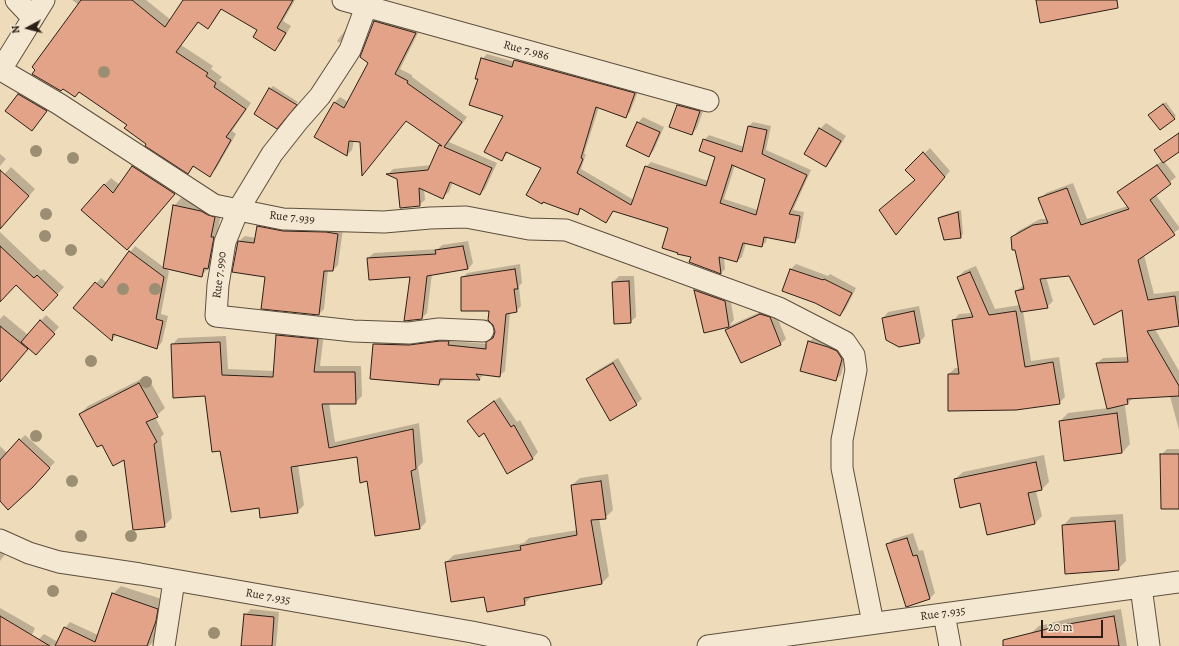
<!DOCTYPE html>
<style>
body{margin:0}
#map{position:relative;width:1179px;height:646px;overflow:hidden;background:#eedbba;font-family:Alegreya,serif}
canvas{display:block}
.north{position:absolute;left:8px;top:8px;width:40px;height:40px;-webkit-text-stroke:3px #f4e8d2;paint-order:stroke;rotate:263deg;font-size:11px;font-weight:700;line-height:16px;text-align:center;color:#2d1f15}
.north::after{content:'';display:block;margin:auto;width:14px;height:18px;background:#2d1f15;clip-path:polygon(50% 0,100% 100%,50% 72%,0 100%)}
.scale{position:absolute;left:1041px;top:620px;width:62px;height:18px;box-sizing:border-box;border:2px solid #2d1f15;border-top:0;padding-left:5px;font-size:12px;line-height:14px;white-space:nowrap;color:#2d1f15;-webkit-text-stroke:3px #f4e8d2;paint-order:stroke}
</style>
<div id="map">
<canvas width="1179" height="646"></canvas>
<div class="north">N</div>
<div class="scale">20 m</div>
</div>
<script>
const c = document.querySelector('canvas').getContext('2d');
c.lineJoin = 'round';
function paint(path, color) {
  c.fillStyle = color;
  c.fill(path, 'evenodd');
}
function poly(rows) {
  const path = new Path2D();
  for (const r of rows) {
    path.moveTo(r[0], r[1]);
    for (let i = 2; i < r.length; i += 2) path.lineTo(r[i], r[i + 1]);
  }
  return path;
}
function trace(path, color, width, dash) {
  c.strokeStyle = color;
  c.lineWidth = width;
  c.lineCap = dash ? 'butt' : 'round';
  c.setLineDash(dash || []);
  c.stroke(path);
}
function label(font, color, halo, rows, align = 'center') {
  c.font = font + ' Alegreya,serif';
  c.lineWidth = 3.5;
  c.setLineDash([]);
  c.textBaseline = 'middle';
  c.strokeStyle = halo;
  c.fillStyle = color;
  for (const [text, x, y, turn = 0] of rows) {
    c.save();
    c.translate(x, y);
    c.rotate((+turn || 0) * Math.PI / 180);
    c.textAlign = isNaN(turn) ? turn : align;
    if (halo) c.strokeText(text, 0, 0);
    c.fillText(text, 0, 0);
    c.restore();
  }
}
const shadow = poly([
 [72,0,146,0,171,20,184,0,295,0,283,21,291,26,281,43,275,49,259,30,222,9,214,21,208,28,199,22,181,45,213,66,211,69,222,77,219,80,251,103,232,131,236,134,216,169,209,175,194,166,188,172,147,143,128,125,79,5],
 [380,16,421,27,400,69,412,75,412,77,467,117,449,142,497,163,485,189,480,194,453,182,449,192,443,197,424,189,425,200,419,205,398,178,388,174,393,169,431,165,441,144,406,120,363,174,361,141,354,140,352,150,347,155,316,137,334,103,340,97,348,102,369,63,374,21],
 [350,24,345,37,339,43,337,41],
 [487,54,515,62,520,56,639,89,630,112,625,117,599,107,584,154,586,154,581,169,634,200,646,167,651,162,708,181,716,157,704,140,709,135,744,147,749,126,753,122,771,126,766,150,811,170,793,210,804,212,799,238,795,242,767,237,766,242,762,246,746,243,742,257,737,261,724,257,725,269,721,273,691,262,692,256,669,227,614,210,605,221,582,208,577,214,542,168,508,152,502,160,504,115,479,79,482,59],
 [735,165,766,178,758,210,724,199],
 [273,86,298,102,279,125,270,89],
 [24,89,52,105,32,130,19,94],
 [683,100,705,106,697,128,692,134,678,105],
 [1166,102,1176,116,1174,118,1152,112],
 [643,117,664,127,654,150,649,156,638,123],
 [826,123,846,136,831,160,825,166,820,129],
 [1179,133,1179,151,1164,161,1176,177,1155,194,1179,227,1179,229,1144,255,1154,294,1179,291,1179,325,1155,329,1179,371,1179,430,1170,396,1133,398,1128,403,1119,405,1119,406,1125,406,1130,444,1122,453,1060,421,1068,413,1108,408,1097,363,1103,358,1128,357,1122,309,1070,275,1046,277,1053,301,1047,307,1023,311,1031,361,1059,357,1065,397,1059,403,949,374,955,368,959,368,953,321,959,314,972,313,958,277,964,271,976,266,995,309,1020,305,1016,291,1024,285,1012,238,1018,231,1040,219,1047,219,1040,199,1046,193,1073,183,1087,219,1128,206,1119,192,1125,186,1162,161],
 [930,148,950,171,897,234,916,180,907,170],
 [0,154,6,159,0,166],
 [139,159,181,186,134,241,104,185,111,178,120,185,132,166],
 [11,167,35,189,0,229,0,179],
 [181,198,209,204,222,210,218,229,221,230,216,260,202,275,174,206],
 [961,210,963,234,961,237,945,239,939,219,941,216],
 [263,221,343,229,338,265,333,270,328,270,324,309,319,314,266,276,239,241,245,236,256,238,258,226],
 [0,232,41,271,44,269,64,287,49,303,16,284,0,295],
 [468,241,473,263,468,269,432,274,427,313,422,318,411,276,368,258,374,253,438,249,442,245],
 [135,246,169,271,161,314,168,316,162,342,157,348,117,335,112,339,75,308,101,278,107,283],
 [520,264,522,283,519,286,521,306,516,311,510,312,505,371,499,376,485,374,479,379,445,379,439,384,374,344,379,339,454,337,453,341,487,344,495,336,496,332,490,310,462,278,467,273],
 [796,264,828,276,830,274,856,288,845,310,840,315,815,302,784,290,791,269],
 [619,276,634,276,636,317,630,322,615,323,613,282],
 [701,285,730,296,734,320,729,326,767,309,775,312,786,339,780,344,726,330,731,325,705,332,695,290],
 [919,306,925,336,920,342,899,346,883,318,888,312],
 [4,315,28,335,46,315,59,327,41,348,29,347,0,382,0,319],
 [284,329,324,333,320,366,361,366,362,396,355,403,329,403,335,442,419,423,423,462,418,467,426,522,420,528,358,456,298,465,304,505,297,512,260,506,221,450,206,395,172,345,178,338,226,336,228,369,274,371,277,335],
 [815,336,847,353,841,375,835,380,809,342],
 [618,358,642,399,636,404,587,379,593,373],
 [147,376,165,408,155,417,164,434,161,437,172,518,164,526,125,458,102,444,80,414,88,406],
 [500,397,517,422,520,420,538,452,533,458,508,472,484,432,469,421,474,415],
 [25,435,55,462,38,480,0,500,0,446,7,453],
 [1167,449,1179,449,1179,508,1161,455],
 [1044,455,1049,482,1042,489,1036,491,1042,516,1035,523,981,502,955,479,963,472],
 [608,474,613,510,605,518,599,518,609,576,602,583,532,596,524,604,485,596,446,562,454,555,524,543,529,538,578,530,572,485,580,478],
 [1123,514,1126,561,1118,569,1063,526,1071,517],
 [913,533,919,551,923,550,935,593,930,598,887,545,893,539],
 [0,540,6,553,0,561],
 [121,586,165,600,164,612,153,642,149,646,38,646,39,639,44,634,58,642,65,628,70,622,98,635,113,594],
 [0,608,35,628,27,646,0,646],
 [251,609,279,612,276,646,242,646,245,615],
 [1121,609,1127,646,1034,646,1031,633,1039,626,1071,618]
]);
const building = poly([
 [81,0,132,0,165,27,183,0,293,0,277,28,286,33,275,51,253,37,257,30,221,9,208,29,198,22,176,52,208,73,206,76,216,83,214,87,246,109,226,137,231,140,210,177,193,166,188,174,145,146,146,144,124,128,127,125,79,92,75,97,63,89,61,91,32,74,35,70,32,67,81,0],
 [1036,0,1117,0,1118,8,1040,23,1036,0],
 [374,21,416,33,395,74,408,81,407,83,462,122,444,147,492,168,480,195,450,182,443,199,419,188,420,206,400,208,397,179,386,174,428,170,439,145,442,146,406,121,362,176,360,142,349,141,347,156,314,137,334,102,344,108,368,63,360,57,374,21],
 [481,58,512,67,514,60,635,93,626,118,596,107,581,158,583,159,577,173,631,205,645,166,706,186,715,157,699,151,703,139,742,152,748,126,767,130,762,154,807,175,789,214,800,216,795,243,764,237,762,247,743,243,737,262,719,257,721,274,689,262,691,257,677,254,678,253,662,248,668,228,613,211,606,223,580,208,578,215,543,202,542,204,526,195,541,168,506,152,502,161,484,152,503,116,469,105,478,79,475,79,481,58],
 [732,165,765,179,756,215,720,203,732,165],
 [269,88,297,105,277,129,254,114,269,88],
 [18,94,47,111,32,131,5,111,18,94],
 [1163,104,1175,119,1160,130,1148,115,1163,104],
 [677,105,700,111,692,135,669,127,677,105],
 [637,122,660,132,649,157,626,146,637,122],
 [819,128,841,141,826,167,804,154,819,128],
 [1179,133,1179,152,1163,163,1154,150,1179,133],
 [923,152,945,177,896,235,879,210,915,180,905,170,923,152],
 [1157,165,1171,184,1150,200,1175,235,1138,260,1148,300,1175,296,1179,326,1147,331,1179,386,1179,396,1127,399,1128,404,1107,409,1096,363,1128,362,1122,310,1094,325,1069,276,1040,279,1048,308,1021,312,1015,291,1024,289,1015,250,1012,250,1011,237,1033,225,1048,223,1038,198,1067,188,1081,225,1129,209,1117,192,1157,165],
 [132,166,175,194,127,250,81,210,104,184,113,193,132,166],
 [0,170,29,196,0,229,0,170],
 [173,205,201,211,208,215,215,217,211,237,214,237,208,269,204,268,202,277,163,268,173,205],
 [958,212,961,238,944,240,938,218,958,212],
 [257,226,283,231,326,232,338,234,333,271,324,271,319,315,261,309,265,277,232,272,238,241,254,243,257,226],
 [0,246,34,278,37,275,58,295,43,311,16,285,0,302,0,246],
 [463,246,468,269,427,276,422,319,404,321,410,277,369,280,367,258,436,254,435,250,463,246],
 [129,251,164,277,156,319,163,321,157,349,113,334,112,341,73,308,95,282,102,288,129,251],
 [515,269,518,289,514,289,517,312,506,314,500,377,476,374,480,380,440,379,439,385,370,379,373,344,409,345,440,341,449,341,448,345,486,349,486,342,493,338,495,332,493,325,488,320,489,311,461,311,461,277,515,269],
 [790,269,823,280,824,279,852,293,840,316,815,303,782,291,790,269],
 [970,272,989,315,1016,311,1025,367,1053,362,1060,404,1016,410,948,411,948,374,959,374,952,320,973,317,957,277,970,272],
 [629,281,631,323,614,324,612,282,629,281],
 [694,290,725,301,729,327,704,333,694,290],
 [914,311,920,343,899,347,886,340,882,318,914,311],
 [760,314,770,317,781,345,741,363,725,330,760,314],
 [40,320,55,334,36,355,21,342,40,320],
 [0,326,28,349,0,382,0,326],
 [276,335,318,339,314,372,355,372,356,404,322,404,329,448,413,429,416,469,411,471,420,529,375,536,367,481,360,483,357,457,291,467,298,513,260,518,259,508,231,512,220,451,212,452,205,396,173,398,171,344,220,342,222,375,273,377,276,335],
 [808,341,828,347,837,351,842,359,836,381,800,371,808,341],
 [613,363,637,405,610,421,586,379,613,363],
 [139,383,158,417,146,422,157,442,154,444,165,527,133,530,124,460,113,466,102,445,97,447,79,414,139,383],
 [494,401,511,427,514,425,533,459,507,474,484,433,479,437,467,421,494,401],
 [1117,413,1122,453,1064,461,1059,421,1117,413],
 [19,439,50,468,33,487,8,510,0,501,0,460,19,439],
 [1160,454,1179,454,1179,509,1161,509,1160,454],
 [1036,462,1042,490,1028,493,1035,524,987,535,980,503,960,508,954,479,1036,462],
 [601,481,606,519,591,520,602,584,524,598,525,605,487,612,484,597,451,602,445,562,521,550,520,546,577,535,571,485,601,481],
 [1115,521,1119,570,1065,574,1062,525,1115,521],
 [907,538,913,556,917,555,930,599,906,607,886,544,907,538],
 [112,593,158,609,156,621,147,646,55,646,64,627,95,642,112,593],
 [244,614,274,617,272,646,241,646,244,614],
 [0,616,50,646,0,646,0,616],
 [1114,616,1119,646,1003,646,1003,640,1063,625,1114,616]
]);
const minor = poly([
 [16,0,33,18],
 [343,0,708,101],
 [366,7,350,50,320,96,298,121,272,154,238,210,225,242,218,285,216,316,353,331,409,333,439,329,483,331],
 [1,70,59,104,214,205,283,219,384,222,430,218,466,217,529,229,566,230,779,308,845,342,854,355,856,370,842,440,842,468,873,623],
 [0,71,44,0],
 [0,540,29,553,59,562,140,574,472,632,540,646],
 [1141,587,1149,646],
 [944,614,950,646],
 [164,646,174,581],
 [708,646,1179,582]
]);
const trees = [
 [104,72],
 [36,151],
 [73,158],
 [46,214],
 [45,236],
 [71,250],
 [123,289],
 [155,289],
 [91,361],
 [146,382],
 [36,436],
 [72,481],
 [81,536],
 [131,536],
 [53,591],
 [214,633]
];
const streetNames = [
 ["Rue 7.986",526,51,15],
 ["Rue 7.939",292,218,6],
 ["Rue 7.990",220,275,-83],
 ["Rue 7.935",268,597,10],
 ["Rue 7.935",943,614,-8]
];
paint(shadow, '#0003');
paint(building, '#e2a389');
trace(building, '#2d1f15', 1);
trace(minor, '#5d4e3e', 23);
trace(minor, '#f4e8d2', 21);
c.fillStyle = '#9c8e72';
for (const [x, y] of trees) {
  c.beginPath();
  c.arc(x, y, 6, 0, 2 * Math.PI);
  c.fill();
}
label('12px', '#2d1f15', '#f4e8d2', streetNames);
</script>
